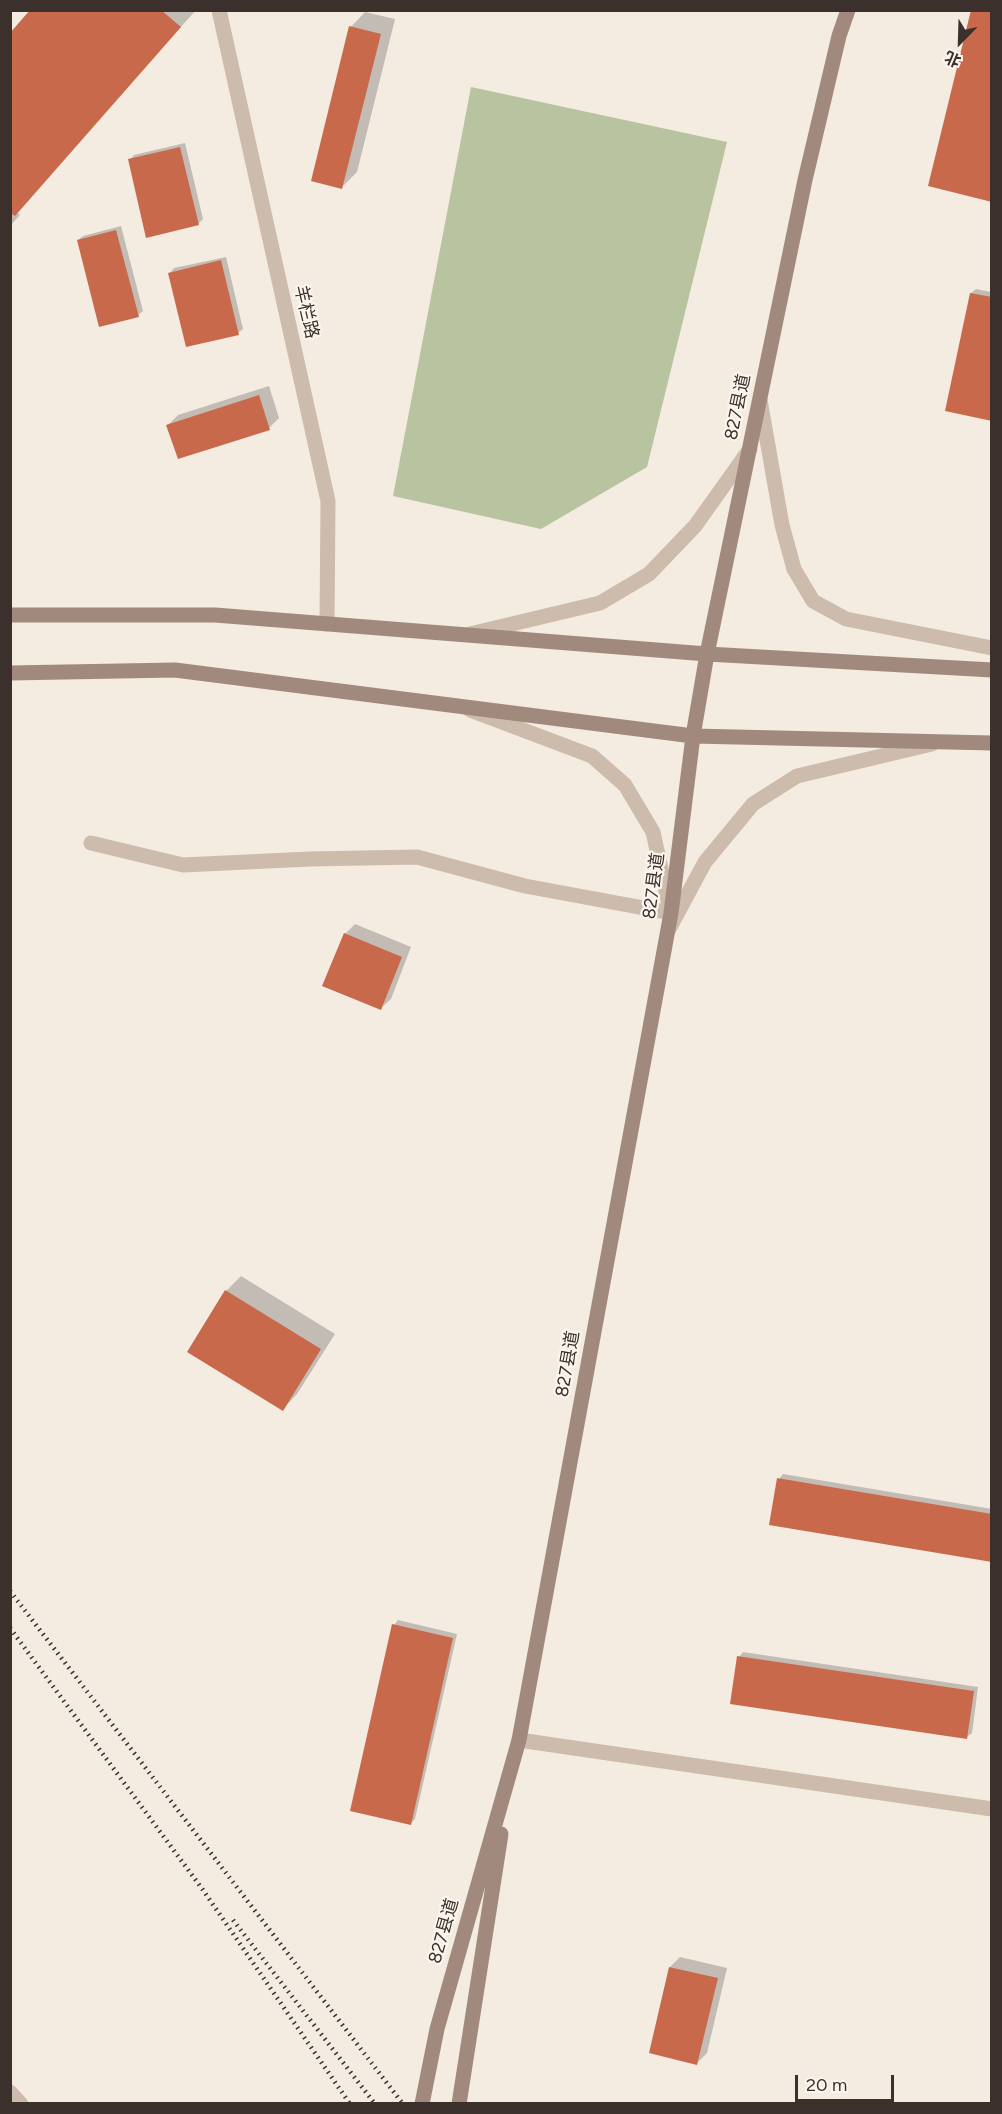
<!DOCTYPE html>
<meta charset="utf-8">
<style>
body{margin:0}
#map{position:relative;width:1002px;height:2114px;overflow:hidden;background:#f4ebe1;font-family:Figtree,"Noto Sans SC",sans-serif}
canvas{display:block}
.frame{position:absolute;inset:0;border:12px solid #3b302b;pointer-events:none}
.north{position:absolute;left:930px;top:12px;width:60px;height:60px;-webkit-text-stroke:4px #fbf5ee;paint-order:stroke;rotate:203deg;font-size:16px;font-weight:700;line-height:24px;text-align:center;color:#3b302b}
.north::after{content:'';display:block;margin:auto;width:21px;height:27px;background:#3b302b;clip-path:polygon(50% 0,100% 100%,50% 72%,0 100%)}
.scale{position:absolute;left:795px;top:2075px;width:99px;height:27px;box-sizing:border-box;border:3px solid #3b302b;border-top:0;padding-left:8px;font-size:18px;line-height:21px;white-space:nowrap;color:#3b302b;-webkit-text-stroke:4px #fbf5ee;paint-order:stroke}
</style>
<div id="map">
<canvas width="1002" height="2114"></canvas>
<div class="frame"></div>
<div class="north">北</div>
<div class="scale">20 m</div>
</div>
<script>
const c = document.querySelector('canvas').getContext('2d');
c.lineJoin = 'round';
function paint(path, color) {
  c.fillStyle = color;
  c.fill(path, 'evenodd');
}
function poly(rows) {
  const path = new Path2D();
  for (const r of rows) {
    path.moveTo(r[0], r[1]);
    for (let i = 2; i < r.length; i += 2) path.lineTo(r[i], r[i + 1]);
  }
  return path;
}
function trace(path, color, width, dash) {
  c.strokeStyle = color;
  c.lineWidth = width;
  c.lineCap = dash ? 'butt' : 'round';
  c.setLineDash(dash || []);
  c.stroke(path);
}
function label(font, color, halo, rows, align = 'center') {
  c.font = font + ' Figtree,"Noto Sans SC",sans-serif';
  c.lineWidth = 4.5;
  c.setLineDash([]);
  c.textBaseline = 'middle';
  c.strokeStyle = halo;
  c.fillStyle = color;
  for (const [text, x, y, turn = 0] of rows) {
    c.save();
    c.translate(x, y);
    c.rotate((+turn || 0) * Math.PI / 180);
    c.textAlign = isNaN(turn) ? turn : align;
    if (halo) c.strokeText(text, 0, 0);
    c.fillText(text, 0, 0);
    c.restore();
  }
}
const green = poly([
 [471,87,727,142,647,467,541,529,393,496]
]);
const shadow = poly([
 [32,10,196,10,17,212,20,215,10,226,10,35],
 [365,12,395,19,357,172,342,187,351,27],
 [185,143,203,219,198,224,130,160,134,155],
 [121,226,143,311,138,315,78,240,83,236],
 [226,257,243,329,238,333,170,273,174,268],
 [976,289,992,292,992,419,971,293],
 [269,386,279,418,269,428,168,425,178,415],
 [355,924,411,947,391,999,381,1008,345,934],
 [241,1276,335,1334,297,1394,283,1409,226,1291],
 [783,1474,992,1509,992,1560,779,1479],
 [398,1620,457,1634,415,1819,410,1824,394,1625],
 [743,1652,978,1687,972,1733,967,1737,739,1657],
 [680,1957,727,1968,707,2053,697,2063,651,2052,670,1967]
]);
const building = poly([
 [30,10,161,10,181,27,15,216,10,213,10,33],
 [971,10,992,10,992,202,928,186],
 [349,26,381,34,342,189,311,181],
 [180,147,199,225,146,238,128,159],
 [116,230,139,317,99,327,77,240],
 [221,260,239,335,186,347,168,273],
 [970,293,992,297,992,421,945,411],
 [259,395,270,430,178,459,166,425],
 [344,933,402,957,381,1010,322,986],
 [225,1290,321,1349,283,1411,187,1352],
 [777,1478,992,1514,992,1562,769,1525],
 [392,1624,453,1638,411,1825,350,1811],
 [737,1656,974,1691,967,1739,730,1704],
 [669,1967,718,1978,697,2065,649,2053]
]);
const lane = poly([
 [91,843,183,865,310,859,417,857,525,886,671,913],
 [10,2092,21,2104]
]);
const street = poly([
 [219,10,328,501,327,624],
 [760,400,782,525,794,569,813,601,846,619,992,648],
 [470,634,600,603,649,574,695,526,750,449],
 [470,710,592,756,625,785,653,832,670,910],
 [669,929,705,862,753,804,797,776,932,744],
 [519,1740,992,1809]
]);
const secondary = poly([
 [10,615,215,615,707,654,992,670],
 [10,673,175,670,693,736,992,743],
 [422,2104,437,2029,519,1740,671,913,693,736,707,654,805,180,839,36,848,10],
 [459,2104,501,1834]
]);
const rail = poly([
 [10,1591,403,2104],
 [10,1628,203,1890,350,2104],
 [233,1920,375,2104]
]);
const streetNames = [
 ["羊栏路",306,312,77],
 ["827县道",738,407,-78],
 ["827县道",654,886,-82],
 ["827县道",568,1364,-80],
 ["827县道",444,1931,-74]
];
paint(green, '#b8c4a0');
paint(shadow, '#0003');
paint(building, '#c8694b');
trace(lane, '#cdbbac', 15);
trace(street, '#cdbbac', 15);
trace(secondary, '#a18a7d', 15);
trace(rail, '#3b302b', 4.5, [1.5, 4.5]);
label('18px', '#3b302b', '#fbf5ee', streetNames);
</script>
